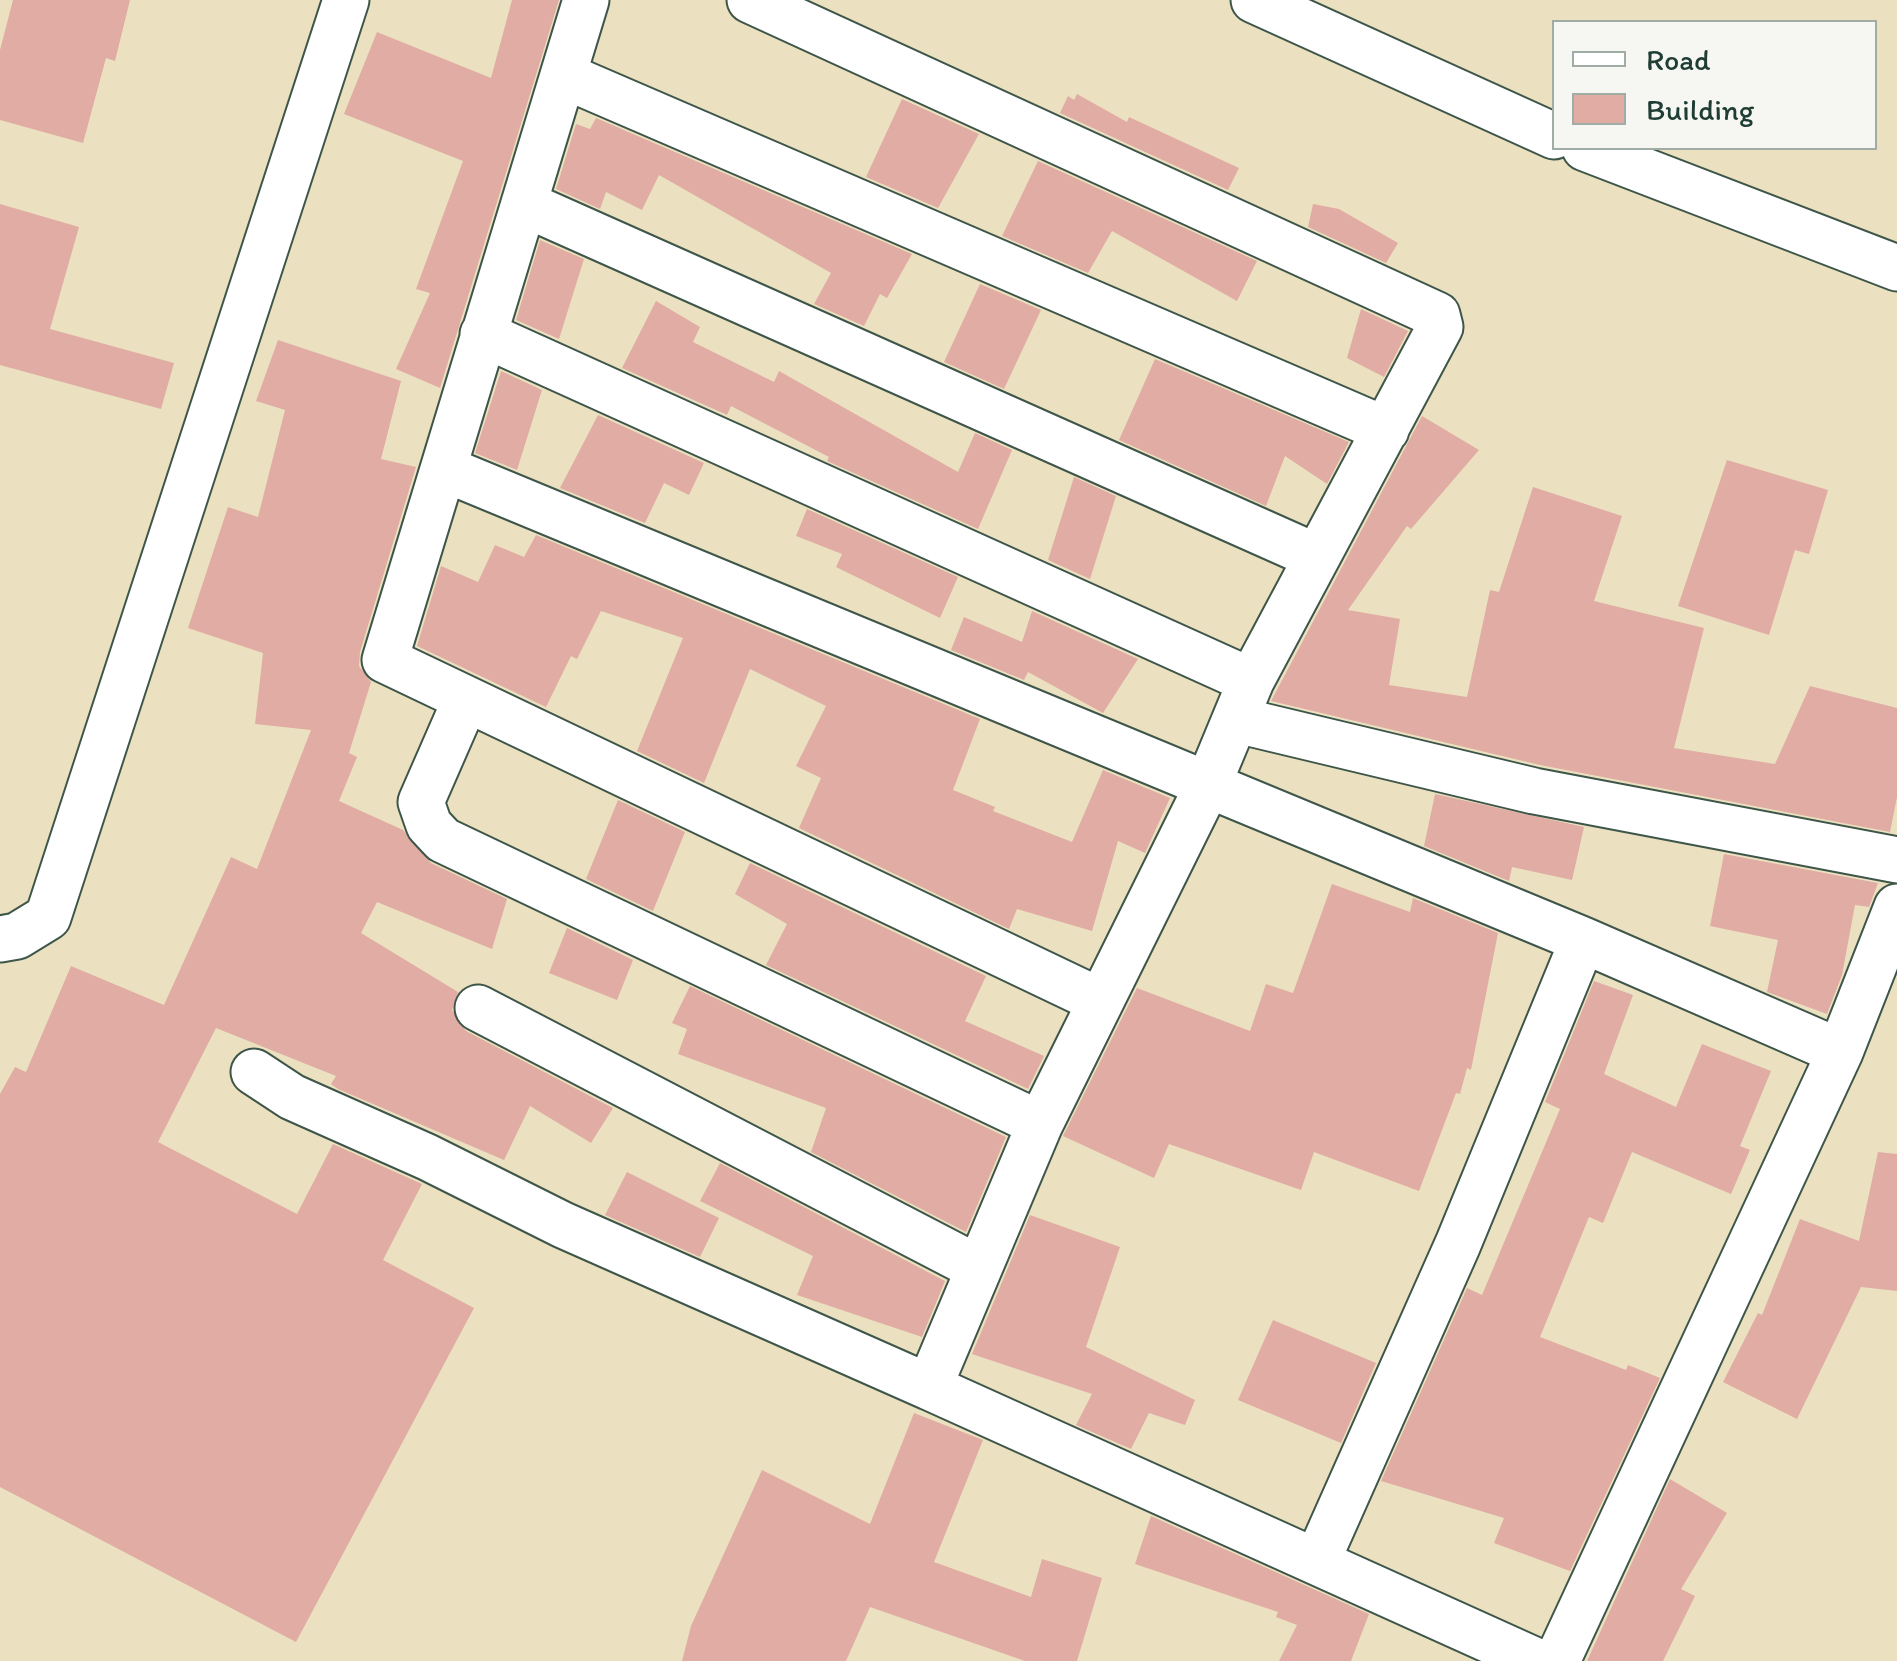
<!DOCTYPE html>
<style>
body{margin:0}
#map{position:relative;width:1897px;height:1661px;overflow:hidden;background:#ebe1c0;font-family:Itim,sans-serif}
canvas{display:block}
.legend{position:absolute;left:1552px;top:20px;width:325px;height:130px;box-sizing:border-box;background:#f6f6f2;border:2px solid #a0aca6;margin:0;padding:12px 18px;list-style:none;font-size:30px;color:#1f3d34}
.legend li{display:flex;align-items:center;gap:20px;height:50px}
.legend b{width:50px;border:2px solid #a0aca6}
</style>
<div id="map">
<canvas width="1897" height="1661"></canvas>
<ul class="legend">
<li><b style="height:12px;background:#fff"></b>Road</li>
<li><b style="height:28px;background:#e0aca3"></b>Building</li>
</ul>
</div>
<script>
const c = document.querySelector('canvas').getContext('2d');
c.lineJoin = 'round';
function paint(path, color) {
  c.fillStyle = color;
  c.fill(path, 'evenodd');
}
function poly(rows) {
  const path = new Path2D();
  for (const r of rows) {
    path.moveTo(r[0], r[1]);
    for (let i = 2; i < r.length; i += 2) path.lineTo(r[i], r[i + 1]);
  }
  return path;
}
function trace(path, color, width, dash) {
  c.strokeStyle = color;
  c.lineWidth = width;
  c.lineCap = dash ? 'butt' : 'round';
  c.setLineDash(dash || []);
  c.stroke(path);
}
const building = poly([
 [13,0,130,0,115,61,106,58,83,143,0,120,0,50],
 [512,0,559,0,440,388,396,369,430,293,416,289,463,161,344,114,377,32,491,78],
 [1077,94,1127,122,1129,117,1239,168,1228,190,1060,113,1068,96,1074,100],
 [902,99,979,134,938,208,866,177],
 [596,118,912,254,887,298,880,294,864,326,814,304,831,273,659,175,642,210,606,192,600,209,556,189,576,124,590,129],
 [1038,161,1257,261,1237,301,1112,231,1088,273,1002,236],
 [0,204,79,227,50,329,174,363,161,409,0,365],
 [1313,204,1339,209,1398,243,1386,263,1308,227],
 [540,240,584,259,559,339,516,320],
 [980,284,1041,310,1004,389,944,362],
 [656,301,700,327,693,342,774,382,779,371,958,472,975,433,1012,450,978,529,827,461,829,457,731,406,727,415,622,368],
 [1361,309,1408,331,1384,377,1347,358],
 [278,340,401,381,381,459,416,467,360,652,359,666,371,682,349,753,357,757,339,801,403,830,431,863,507,899,492,949,377,902,361,933,458,992,452,1010,466,1031,613,1108,591,1143,530,1106,504,1160,338,1089,331,1084,336,1076,216,1028,158,1142,297,1214,333,1144,422,1184,383,1260,474,1308,296,1642,0,1487,0,1094,15,1067,26,1072,71,966,164,1005,231,857,257,869,311,730,255,724,263,653,188,628,228,507,258,517,285,410,256,401],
 [1155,359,1349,442,1327,484,1285,456,1266,506,1119,440],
 [501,371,542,390,517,470,475,453],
 [598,415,704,463,689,495,664,483,645,523,560,488],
 [1422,416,1479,450,1411,529,1407,526,1348,610,1400,619,1389,685,1467,697,1490,590,1499,592,1533,487,1622,516,1594,601,1704,628,1674,748,1775,764,1810,686,1897,708,1897,797,1890,832,1540,765,1271,701],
 [1727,460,1828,490,1809,554,1795,550,1769,635,1678,606],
 [1074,477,1116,496,1090,579,1048,560],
 [807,509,958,577,940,618,836,567,842,554,796,536],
 [536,535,980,719,953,790,995,807,993,811,1072,842,1103,770,1170,798,1145,853,1118,841,1092,931,1017,909,1009,929,799,828,821,778,796,766,826,706,750,669,704,783,637,751,683,638,601,611,577,659,571,656,546,707,417,646,441,566,478,582,495,545,524,557],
 [1032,611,1138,659,1103,713,1028,672,1024,680,951,650,964,617,1022,642],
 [1435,794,1584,827,1572,880,1512,867,1509,881,1424,846],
 [618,800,685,832,653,911,586,879],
 [1724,854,1878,883,1869,907,1855,905,1842,975,1827,1014,1767,992,1778,940,1710,926],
 [750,863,986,976,965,1021,1044,1056,1028,1089,766,965,787,924,735,894],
 [1332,884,1410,912,1413,898,1498,933,1471,1070,1467,1068,1460,1094,1456,1093,1419,1191,1314,1152,1301,1190,1169,1144,1154,1178,1063,1136,1137,988,1250,1031,1266,984,1293,993],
 [567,928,633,960,617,1000,549,973],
 [1594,981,1633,995,1604,1074,1676,1107,1702,1044,1771,1071,1740,1146,1750,1150,1731,1194,1632,1152,1603,1223,1589,1217,1540,1337,1626,1370,1628,1365,1660,1378,1570,1571,1494,1543,1504,1518,1381,1481,1467,1288,1482,1295,1560,1109,1545,1102],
 [690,986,1006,1137,966,1232,811,1152,826,1108,678,1054,687,1029,672,1023],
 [1878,1152,1897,1154,1897,1291,1861,1287,1797,1419,1723,1382,1758,1313,1762,1315,1800,1219,1859,1241],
 [720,1163,945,1281,922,1337,797,1295,813,1256,700,1201],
 [627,1172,719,1218,700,1257,605,1215],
 [1030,1215,1120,1247,1086,1347,1195,1400,1185,1425,1149,1413,1131,1449,1076,1425,1092,1394,972,1354],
 [1273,1320,1376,1363,1341,1443,1238,1400],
 [914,1413,983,1440,934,1562,1031,1597,1042,1559,1102,1578,1077,1661,1025,1661,870,1607,846,1661,682,1661,691,1626,762,1470,870,1524],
 [1670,1479,1727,1513,1681,1589,1695,1596,1663,1661,1587,1661],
 [1151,1516,1369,1614,1351,1661,1279,1661,1297,1625,1276,1617,1278,1612,1135,1564]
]);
const street = poly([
 [586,0,385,660,1100,1001],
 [750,0,1437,315,1440,327,1251,681,1207,787,1040,1124,929,1387,1536,1661],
 [1254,0,1554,136],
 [565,76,1386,430],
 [1585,148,1897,268],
 [527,205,1317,557],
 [483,334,1251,681],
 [445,469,1583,940,1840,1052],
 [466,699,421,802,429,825,443,840,1040,1124],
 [1237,720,1534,791,1897,860],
 [0,939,17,936,48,917,346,0],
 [478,1008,978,1268],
 [254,1072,292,1097,427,1157,563,1225,929,1387],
 [1317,1561,1458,1244,1583,940],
 [1557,1661,1840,1052,1897,907]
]);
paint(building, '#e0aca3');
trace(street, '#3e5649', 49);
trace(street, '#fff', 45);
</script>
